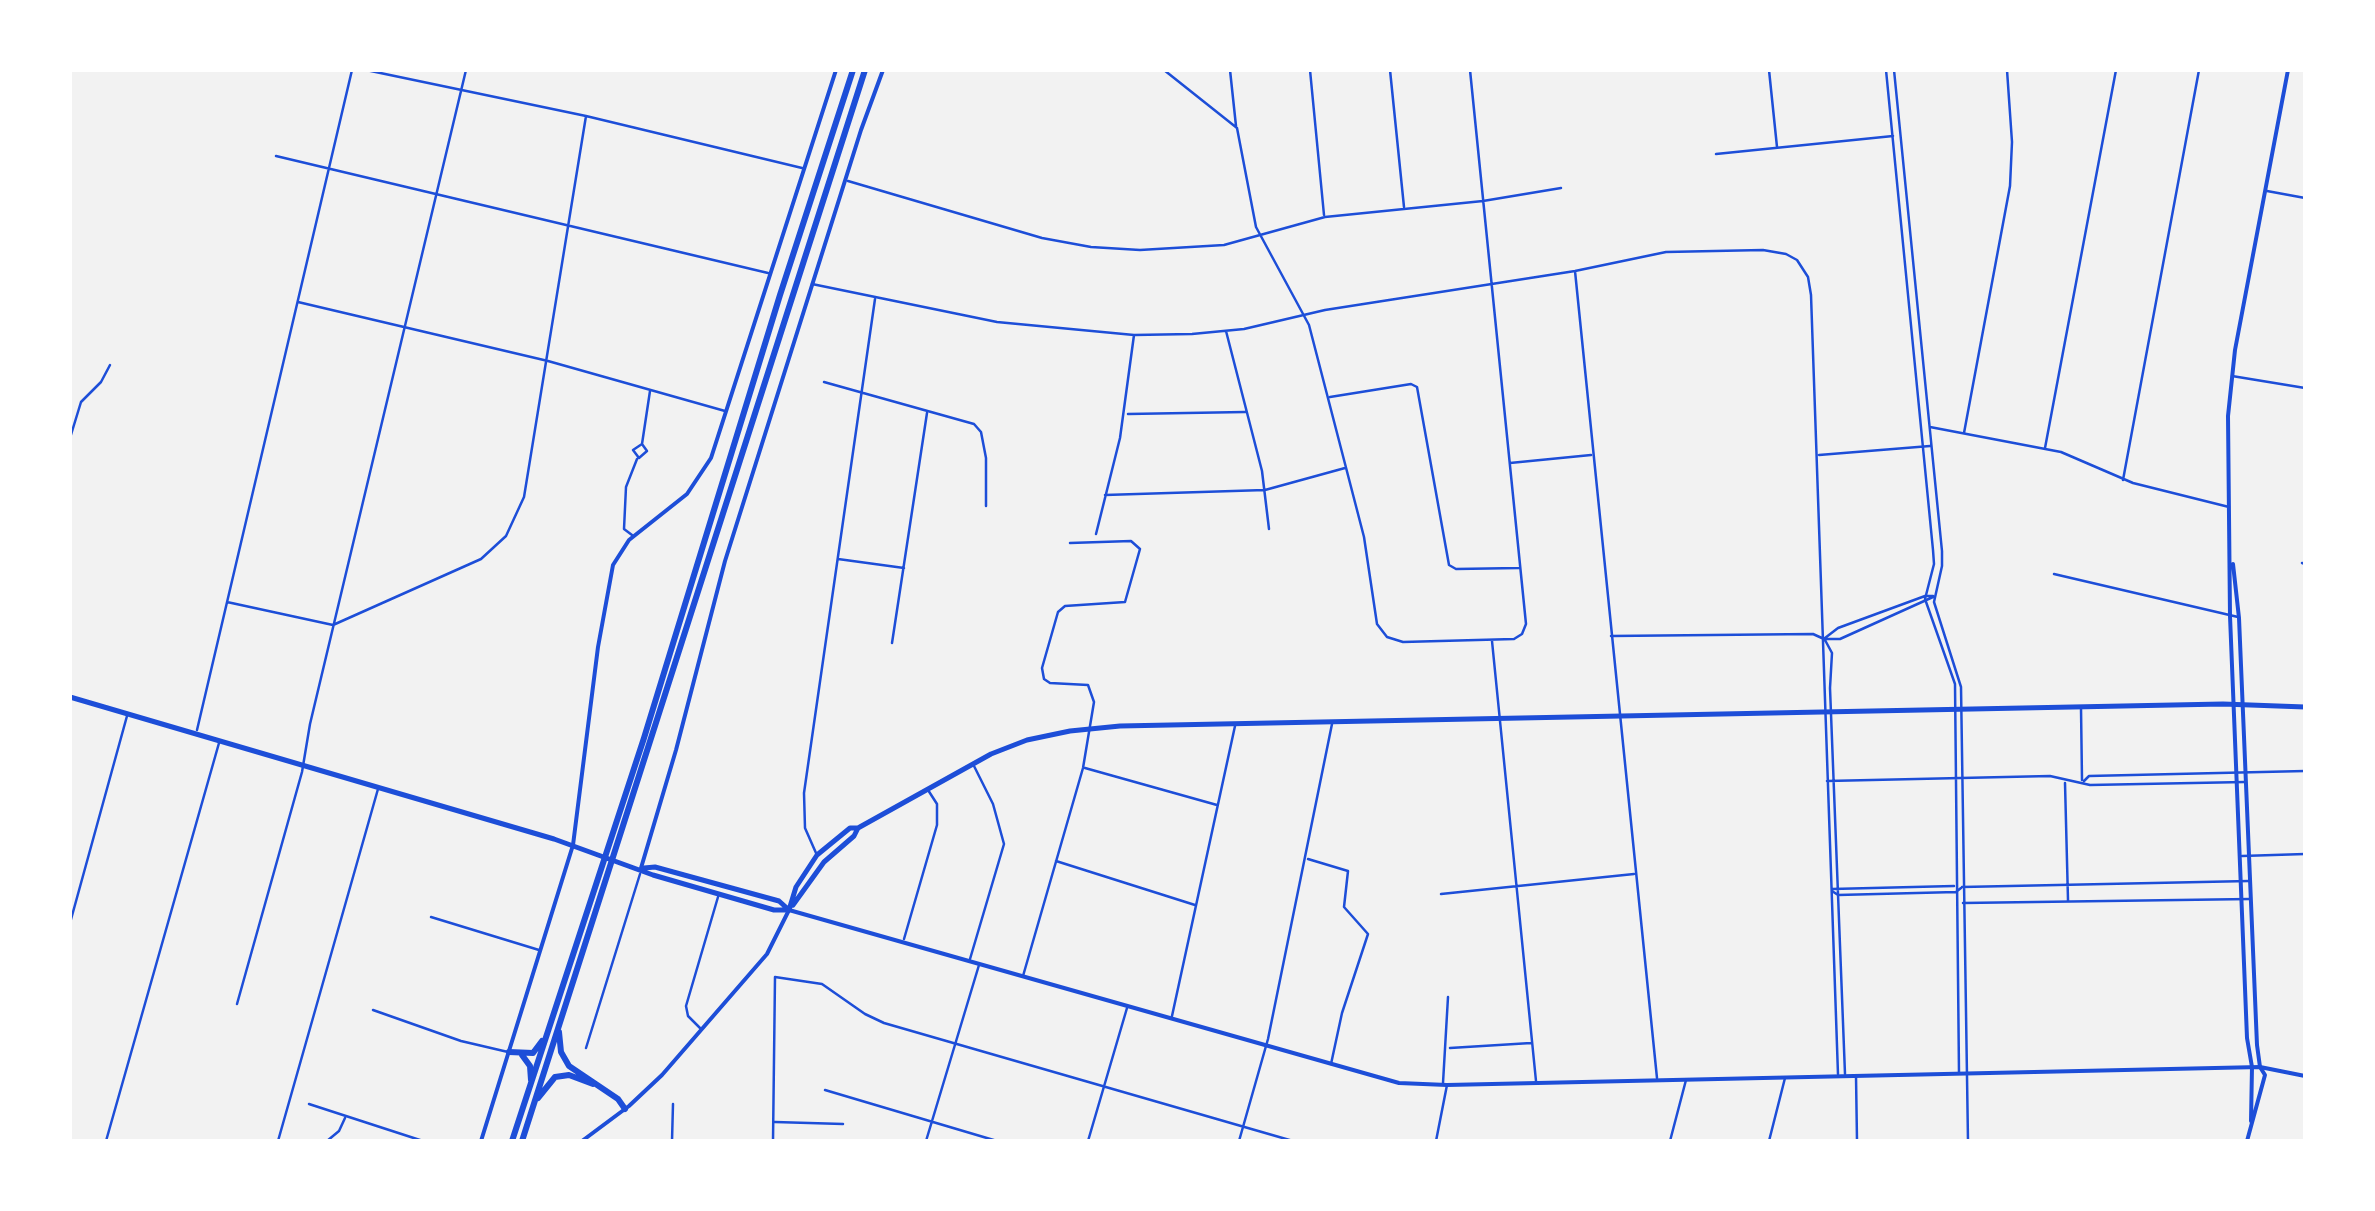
<!DOCTYPE html>
<style>
body{margin:0}
#map{position:relative;width:2375px;height:1211px;overflow:hidden;background:#f2f2f2;font-family:Manrope,sans-serif}
canvas{display:block}
.frame{position:absolute;inset:0;border:72px solid #fff;pointer-events:none}
</style>
<div id="map">
<canvas width="2375" height="1211"></canvas>
<div class="frame"></div>
</div>
<script>
const c = document.querySelector('canvas').getContext('2d');
c.lineJoin = 'round';
function poly(rows) {
  const path = new Path2D();
  for (const r of rows) {
    path.moveTo(r[0], r[1]);
    for (let i = 2; i < r.length; i += 2) path.lineTo(r[i], r[i + 1]);
  }
  return path;
}
function trace(path, color, width, dash) {
  c.strokeStyle = color;
  c.lineWidth = width;
  c.lineCap = dash ? 'butt' : 'round';
  c.setLineDash(dash || []);
  c.stroke(path);
}
const minor = poly([
 [366,70,586,116,802,168],
 [1164,70,1237,128,1256,227,1309,325,1364,537,1377,624,1387,637,1403,642,1514,639,1522,634,1526,624,1470,70],
 [1230,70,1236,126],
 [1310,70,1324,215],
 [1390,70,1404,207],
 [1769,70,1777,147],
 [1886,70,1933,550,1934,564,1925,599,1955,684,1959,1073],
 [1894,70,1942,551,1942,566,1934,602,1961,687,1968,1141],
 [1716,154,1893,136],
 [276,156,768,273],
 [848,181,1042,238,1091,247,1140,250,1224,245,1325,217,1483,201,1561,188],
 [2267,191,2305,198],
 [1575,271,1657,1078],
 [812,284,997,322,1134,335,1192,334,1244,329,1325,310,1575,271,1666,252,1763,250,1786,254,1797,260,1808,277,1811,295,1838,1074],
 [298,302,548,361,725,411],
 [1226,331,1262,471,1269,529],
 [2232,376,2305,388],
 [824,382,974,424,981,432,986,458,986,506],
 [1330,397,1411,384,1417,387,1449,565,1456,569,1519,568],
 [1128,414,1245,412],
 [1930,427,2061,452,2133,483,2229,507],
 [1964,433,2010,186,2012,142,2007,70],
 [70,438,81,402,101,382,110,365],
 [642,444,633,450,639,458,647,451,642,444,650,391],
 [2045,448,2116,70],
 [1819,455,1930,446],
 [1510,463,1591,455],
 [2123,480,2199,70],
 [1105,495,1265,490,1345,468],
 [1096,534,1120,438,1134,335],
 [632,535,624,529,626,487,637,459],
 [838,559,904,568],
 [2302,563,2305,564],
 [2054,574,2238,617],
 [227,602,333,625,481,559,506,536,524,497,586,116],
 [1611,636,1813,634,1824,639,1840,639,1933,597],
 [1825,638,1838,628,1925,596,1933,596],
 [1825,640,1832,653,1830,688,1845,1074],
 [1492,641,1536,1081],
 [892,643,927,413],
 [2081,708,2082,780],
 [197,730,352,70],
 [1085,768,1217,805],
 [1827,781,2050,776,2090,785,2245,782],
 [2084,781,2089,776,2305,771],
 [2065,783,2068,900],
 [816,853,805,828,804,793,875,299],
 [2242,856,2305,854],
 [1308,859,1348,871,1344,907,1368,934,1342,1013,1331,1064],
 [1056,861,1195,905],
 [1962,887,2249,881],
 [1832,889,1954,886],
 [1832,891,1838,895,1956,892,1961,888],
 [1441,894,1634,874],
 [1963,903,2250,899],
 [431,917,539,950],
 [70,923,127,716],
 [904,939,937,825,937,804,928,790],
 [970,959,1004,844,993,804,973,764],
 [1023,976,1083,768,1094,702,1088,685,1050,683,1044,679,1042,668,1058,612,1065,606,1125,602,1140,549,1131,541,1070,543],
 [237,1004,302,772,310,724,466,70],
 [373,1010,461,1041,508,1052],
 [1172,1016,1235,726],
 [701,1029,688,1016,686,1006,718,897],
 [586,1048,640,874],
 [1450,1048,1531,1043],
 [1856,1076,1857,1141],
 [1443,1083,1448,997],
 [825,1090,997,1141],
 [309,1104,423,1141],
 [775,1122,843,1124],
 [106,1141,219,743],
 [278,1141,378,789],
 [327,1141,339,1131,345,1118],
 [672,1141,673,1104],
 [773,1141,775,977,822,984,865,1014,884,1023,1293,1141],
 [926,1141,979,965],
 [1088,1141,1127,1008],
 [1239,1141,1268,1039,1332,724],
 [1436,1141,1447,1085],
 [1670,1141,1686,1080],
 [1769,1141,1785,1078]
]);
const tertiary = poly([
 [2233,564,2239,618,2257,1045,2260,1067,2265,1075,2247,1141],
 [573,845,598,647,613,565,629,540,687,494,711,458,836,70],
 [641,868,676,750,725,561,861,130,883,70],
 [2251,1121,2252,1067,2247,1038,2230,616,2228,416,2235,350,2288,70]
]);
const secondary = poly([
 [481,1141,573,845],
 [582,1141,629,1106,662,1075,767,954,789,910,1399,1083,1447,1085,2260,1067,2305,1076]
]);
const primary = poly([
 [70,697,554,839,653,875,774,910,789,910],
 [644,868,655,867,779,901,789,910],
 [793,905,824,862,854,836,858,828],
 [789,910,796,887,817,855,850,828,858,828,991,754,1027,740,1070,731,1120,726,2223,704,2305,707]
]);
const motorway = poly([
 [559,1032,561,1052,569,1066,618,1099,625,1109],
 [509,1052,533,1053,542,1041],
 [522,1055,530,1066,531,1080],
 [538,1098,555,1077,569,1075,593,1084],
 [512,1141,644,738,780,295,853,70],
 [522,1141,865,70]
]);
trace(minor, '#1d4ed8', 2.5);
trace(tertiary, '#1d4ed8', 4);
trace(secondary, '#1d4ed8', 4);
trace(primary, '#1d4ed8', 5);
trace(motorway, '#1d4ed8', 6);
</script>
